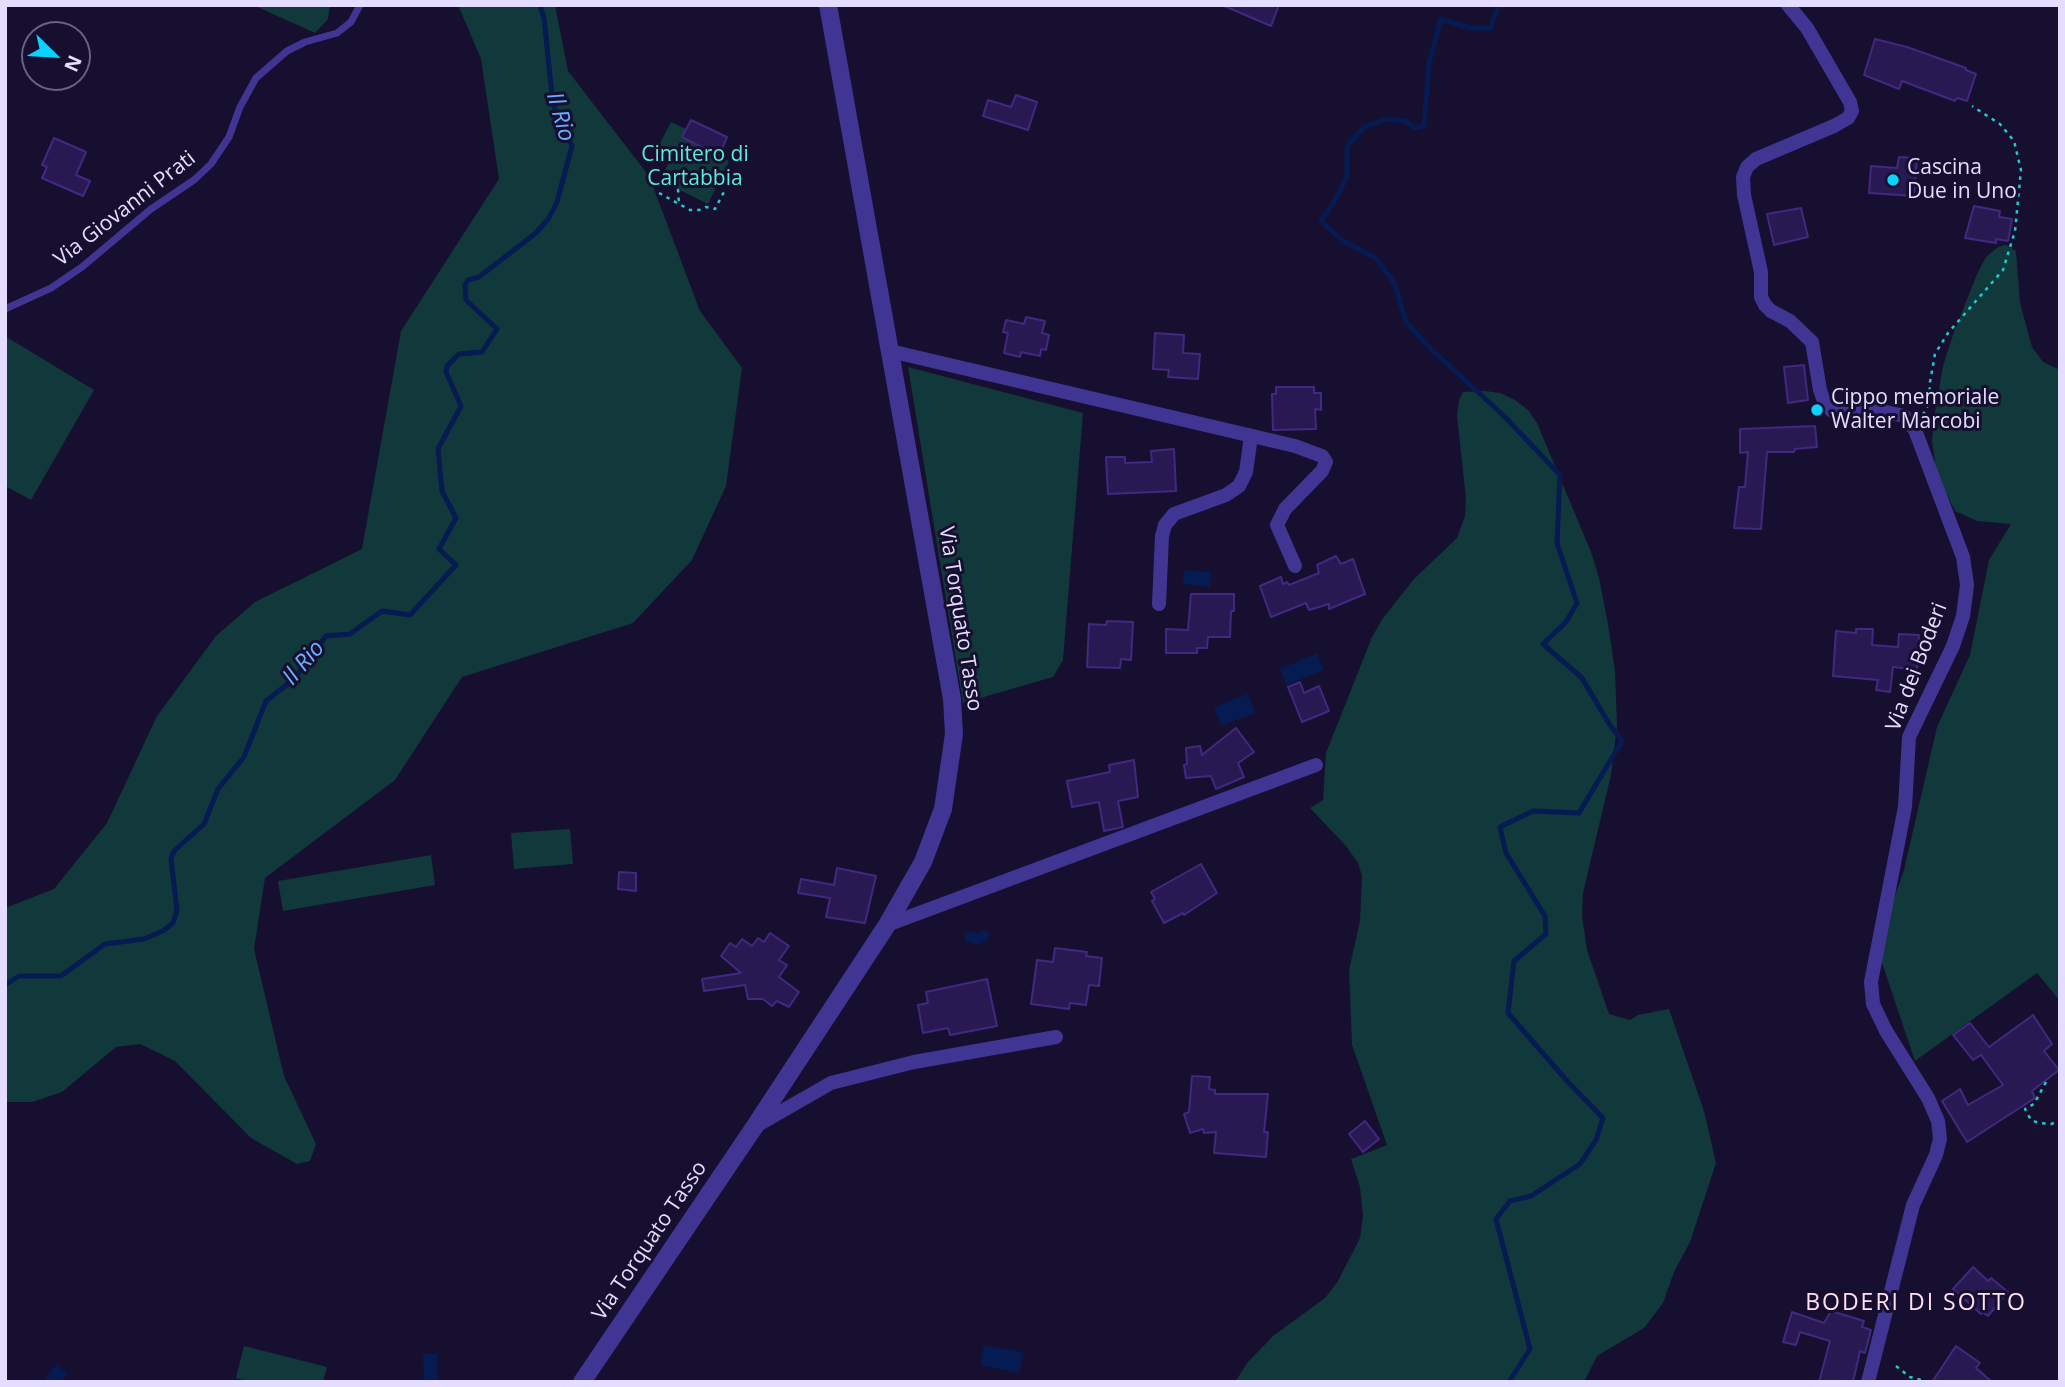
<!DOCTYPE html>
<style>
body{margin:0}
#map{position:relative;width:2065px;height:1387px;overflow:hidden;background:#170f2f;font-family:"Open Sans",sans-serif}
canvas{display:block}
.frame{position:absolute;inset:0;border:7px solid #e4ddff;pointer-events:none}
.north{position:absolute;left:21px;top:21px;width:70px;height:70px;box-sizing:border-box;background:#170f2f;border:2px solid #696182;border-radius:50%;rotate:114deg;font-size:19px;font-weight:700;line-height:28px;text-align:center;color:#e4ddff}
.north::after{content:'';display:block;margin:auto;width:24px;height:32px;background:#09d2ff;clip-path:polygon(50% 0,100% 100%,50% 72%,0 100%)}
</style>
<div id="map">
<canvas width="2065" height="1387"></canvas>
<div class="frame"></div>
<div class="north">N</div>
</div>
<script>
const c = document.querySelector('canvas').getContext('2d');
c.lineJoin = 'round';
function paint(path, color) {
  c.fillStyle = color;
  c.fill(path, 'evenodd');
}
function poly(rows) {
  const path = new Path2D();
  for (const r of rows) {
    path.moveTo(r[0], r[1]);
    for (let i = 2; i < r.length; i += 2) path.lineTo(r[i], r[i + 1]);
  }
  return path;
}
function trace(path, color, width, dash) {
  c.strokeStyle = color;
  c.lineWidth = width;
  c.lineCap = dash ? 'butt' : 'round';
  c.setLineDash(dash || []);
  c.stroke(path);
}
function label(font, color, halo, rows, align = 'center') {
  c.font = font + ' "Open Sans",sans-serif';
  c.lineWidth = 6;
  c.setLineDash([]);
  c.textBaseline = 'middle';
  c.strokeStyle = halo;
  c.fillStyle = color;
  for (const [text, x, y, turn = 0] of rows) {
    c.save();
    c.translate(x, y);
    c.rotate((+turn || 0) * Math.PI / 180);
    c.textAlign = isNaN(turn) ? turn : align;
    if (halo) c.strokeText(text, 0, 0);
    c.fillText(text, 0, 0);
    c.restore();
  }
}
const green = poly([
 [253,5,330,5,328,19,315,33],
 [458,5,555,5,568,71,649,176,700,311,742,368,726,486,692,560,633,623,462,677,395,780,265,878,254,949,284,1076,316,1144,310,1161,297,1164,251,1138,175,1061,140,1044,116,1047,62,1092,32,1102,5,1102,5,908,54,889,107,823,157,716,216,636,255,602,362,549,401,331,499,179,481,59],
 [691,120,727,137,719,155,729,161,708,204,660,180,672,156,657,149,671,122,686,129],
 [2006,245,2016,251,2020,303,2032,347,2043,362,2060,370,2060,1001,2037,973,1915,1061,1877,948,1904,870,1937,727,1970,655,1989,560,2011,524,1977,521,1955,511,1940,480,1935,463,1932,441,1934,418,1943,366,1953,335,1977,274,1986,257,1998,247],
 [5,336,94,390,31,500,5,486],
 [908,367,1083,413,1063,660,1053,677,963,703],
 [1485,391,1500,393,1515,400,1528,410,1537,423,1591,552,1599,578,1608,624,1615,671,1617,726,1611,775,1583,893,1582,916,1587,950,1609,1014,1630,1020,1638,1015,1669,1009,1704,1111,1716,1163,1690,1242,1674,1272,1663,1303,1644,1328,1597,1356,1584,1382,1235,1382,1248,1362,1273,1336,1325,1298,1338,1281,1360,1238,1363,1215,1360,1187,1351,1159,1387,1145,1352,1045,1349,970,1360,921,1362,876,1358,863,1346,846,1310,808,1323,800,1326,753,1372,637,1383,618,1414,579,1457,538,1465,516,1466,498,1457,416,1459,400,1463,392],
 [570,829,573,864,514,869,511,833],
 [431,855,435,885,283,911,278,881],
 [244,1346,327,1367,323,1382,251,1382,236,1378]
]);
const water = poly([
 [1184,570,1211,572,1210,587,1183,584],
 [1317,653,1324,670,1287,685,1280,669],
 [1248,694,1255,713,1221,726,1214,707],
 [982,930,987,931,990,936,986,940,978,945,965,941,965,934,971,931,977,934],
 [984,1345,1023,1352,1019,1373,980,1365],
 [423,1354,437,1354,438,1382,424,1382],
 [57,1364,67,1374,61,1382,42,1382]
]);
const stream = poly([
 [1499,5,1490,28,1470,28,1441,19,1429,63,1424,126,1415,128,1406,121,1387,119,1364,127,1347,146,1347,177,1334,202,1321,221,1343,241,1376,258,1395,284,1406,322,1432,350,1504,416,1560,475,1557,543,1577,603,1566,622,1543,644,1582,678,1608,722,1622,741,1579,813,1533,811,1500,827,1506,853,1545,916,1546,934,1514,961,1508,1013,1567,1081,1603,1118,1596,1140,1580,1164,1531,1196,1510,1201,1496,1219,1530,1349,1509,1382],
 [5,985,19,976,61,976,105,944,144,939,163,931,173,923,177,910,171,859,174,851,204,824,218,789,244,757,266,701,294,679,326,636,350,634,382,611,410,615,456,565,439,549,456,518,442,491,438,449,461,406,446,372,447,366,459,354,482,352,497,329,466,300,465,285,468,280,479,277,536,233,549,218,557,202,572,146,553,104,544,18,540,5]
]);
const building = poly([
 [1222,5,1279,5,1271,26,1222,5],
 [1875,39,1907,47,1966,68,1966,70,1976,74,1967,101,1957,98,1955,101,1902,81,1899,89,1864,75,1875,39],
 [1016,95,1037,102,1028,130,983,116,988,100,1011,107,1016,95],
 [691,120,727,137,719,156,682,137,691,120],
 [54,138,86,152,76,175,90,181,83,196,42,178,47,167,42,165,54,138],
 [1899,157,1917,158,1914,196,1869,193,1871,166,1897,168,1899,157],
 [1974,206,2000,211,1999,217,2012,219,2008,241,1996,239,1996,243,1965,238,1974,206],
 [1801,208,1808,237,1774,245,1767,214,1801,208],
 [1026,317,1045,321,1042,333,1049,335,1046,350,1041,349,1040,356,1021,352,1020,357,1004,353,1008,333,1003,332,1006,320,1024,324,1026,317],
 [1155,333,1184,335,1183,353,1200,354,1198,379,1168,377,1169,370,1153,369,1155,333],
 [1804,365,1808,400,1788,403,1784,367,1804,365],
 [1276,387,1314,387,1314,393,1321,393,1321,410,1315,409,1316,429,1273,430,1272,394,1276,394,1276,387],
 [1815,426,1817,447,1795,449,1794,452,1767,452,1761,529,1734,528,1739,487,1745,487,1748,452,1740,453,1740,429,1815,426],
 [1174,449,1176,491,1108,494,1106,457,1125,457,1125,463,1152,462,1151,451,1174,449],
 [1336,556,1341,564,1353,559,1365,594,1329,609,1329,604,1309,610,1306,603,1271,617,1260,586,1281,577,1283,584,1287,582,1289,585,1319,573,1317,565,1336,556],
 [1191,594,1234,594,1234,611,1231,611,1230,637,1208,637,1207,648,1197,648,1197,653,1166,653,1166,629,1188,630,1191,594],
 [1107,621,1133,622,1131,660,1121,659,1120,668,1087,667,1089,624,1106,625,1107,621],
 [1856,629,1873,629,1872,645,1898,647,1899,634,1919,635,1917,670,1893,667,1890,692,1876,690,1878,680,1833,676,1836,631,1856,633,1856,629],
 [1300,682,1304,693,1319,686,1329,711,1302,722,1288,687,1300,682],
 [1236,728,1254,752,1238,763,1244,777,1216,789,1211,776,1186,778,1184,765,1187,764,1186,748,1200,746,1202,755,1236,728],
 [1134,760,1138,797,1118,801,1123,827,1104,831,1099,802,1072,807,1067,781,1110,772,1109,765,1134,760],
 [1201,864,1217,893,1184,915,1183,913,1164,923,1152,901,1155,899,1151,892,1201,864],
 [837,868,876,876,865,923,826,917,830,898,798,893,801,879,834,885,837,868],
 [619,872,636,873,636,891,618,889,619,872],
 [770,933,789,946,779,960,787,965,779,977,799,992,789,1007,777,1001,772,1006,763,999,748,999,745,985,704,991,702,979,741,973,721,956,730,943,736,947,742,939,752,946,758,938,764,942,770,933],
 [1055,948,1087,952,1086,956,1102,958,1099,986,1089,985,1086,1005,1070,1003,1069,1009,1031,1004,1037,960,1053,962,1055,948],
 [987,979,997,1026,950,1035,948,1028,923,1033,918,1005,928,1003,926,992,987,979],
 [2033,1015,2052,1044,2044,1051,2059,1070,2032,1091,2035,1098,1967,1142,1942,1101,1960,1089,1968,1105,2003,1085,1981,1055,1973,1060,1953,1035,1970,1023,1989,1047,2033,1015],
 [1192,1076,1210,1077,1209,1089,1215,1090,1215,1094,1268,1094,1264,1132,1268,1132,1266,1157,1214,1153,1216,1132,1204,1133,1203,1129,1190,1133,1184,1114,1189,1112,1192,1076],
 [1365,1121,1379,1139,1363,1152,1349,1134,1365,1121],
 [1973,1267,1988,1281,1991,1278,2008,1292,1988,1316,1982,1312,1981,1314,1953,1289,1973,1267],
 [1831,1311,1864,1321,1862,1327,1871,1330,1865,1353,1860,1351,1853,1382,1819,1382,1830,1341,1800,1332,1796,1345,1783,1342,1792,1312,1824,1323,1831,1311],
 [1956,1346,1980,1363,1976,1368,1992,1382,1932,1382,1956,1346]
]);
const path = poly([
 [678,189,679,205],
 [659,193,690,210,699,210,706,207,715,209,726,188],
 [1923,415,1929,403,1930,382,1935,354,1948,333,2003,270,2015,231,2021,170,2014,141,2000,124,1972,106],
 [2046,1082,2034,1104,2025,1109,2031,1120,2039,1123,2051,1124,2060,1121],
 [1896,1366,1910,1377,1929,1382]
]);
const service = poly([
 [5,309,51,288,82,267,151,209,194,180,211,164,229,137,240,107,256,78,287,51,305,42,337,33,351,22,360,5]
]);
const minor = poly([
 [1788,5,1807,28,1850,102,1852,111,1848,118,1834,126,1756,159,1747,167,1743,177,1744,195,1761,272,1761,297,1765,305,1771,311,1790,321,1812,342,1820,390,1825,404,1832,411,1882,411,1904,416,1915,430,1963,557,1967,585,1963,616,1953,646,1909,737,1905,807,1871,982,1873,1004,1886,1031,1928,1098,1938,1121,1940,1139,1936,1155,1913,1205,1868,1382],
 [890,351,1295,446,1322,456,1326,462,1322,471,1285,509,1277,525,1295,566],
 [1159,604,1162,536,1165,525,1174,514,1226,495,1239,486,1246,472,1251,436],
 [887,925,1316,765],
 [756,1126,831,1083,914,1062,1056,1037]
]);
const tertiary = poly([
 [582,1382,755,1126,887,925,923,862,943,809,954,734,952,699,828,5]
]);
const markers = [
 [1893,180,7,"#09d2ff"],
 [1817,410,7,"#09d2ff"]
];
const parkNames = [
 ["Cimitero di",695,155],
 ["Cartabbia",695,179]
];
const poiNames = [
 ["Cascina",1907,168],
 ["Due in Uno",1907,192],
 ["Cippo memoriale",1831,398],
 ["Walter Marcobi",1831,422]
];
const streetNames = [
 ["Via Giovanni Prati",125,209,-38],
 ["Via Torquato Tasso",960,619,81],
 ["Via dei Boderi",1917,667,-69],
 ["Via Torquato Tasso",650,1241,-56]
];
const waterNames = [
 ["Il Rio",560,117,74],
 ["Il Rio",304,663,-49]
];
const neighbourhoodNames = [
 ["BODERI DI SOTTO",1916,1303]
];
paint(green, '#11383a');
paint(water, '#051b52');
trace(stream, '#051b52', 5);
paint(building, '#291952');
trace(building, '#412881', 2);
trace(path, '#23c9cd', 2.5, [3.5, 5]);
trace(service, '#413593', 7);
trace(minor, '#413593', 14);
trace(tertiary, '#413593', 18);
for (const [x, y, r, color] of markers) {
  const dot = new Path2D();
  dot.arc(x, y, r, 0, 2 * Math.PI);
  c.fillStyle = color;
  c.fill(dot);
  trace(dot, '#170f2f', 2.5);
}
label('21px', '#5bedd5', '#170f2f', parkNames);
label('21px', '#e4ddff', '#170f2f', poiNames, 'left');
label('21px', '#e4ddff', '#170f2f', streetNames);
label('italic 23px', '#6baeff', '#170f2f', waterNames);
c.letterSpacing = '2px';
label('23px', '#ffdff1', '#170f2f', neighbourhoodNames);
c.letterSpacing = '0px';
</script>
